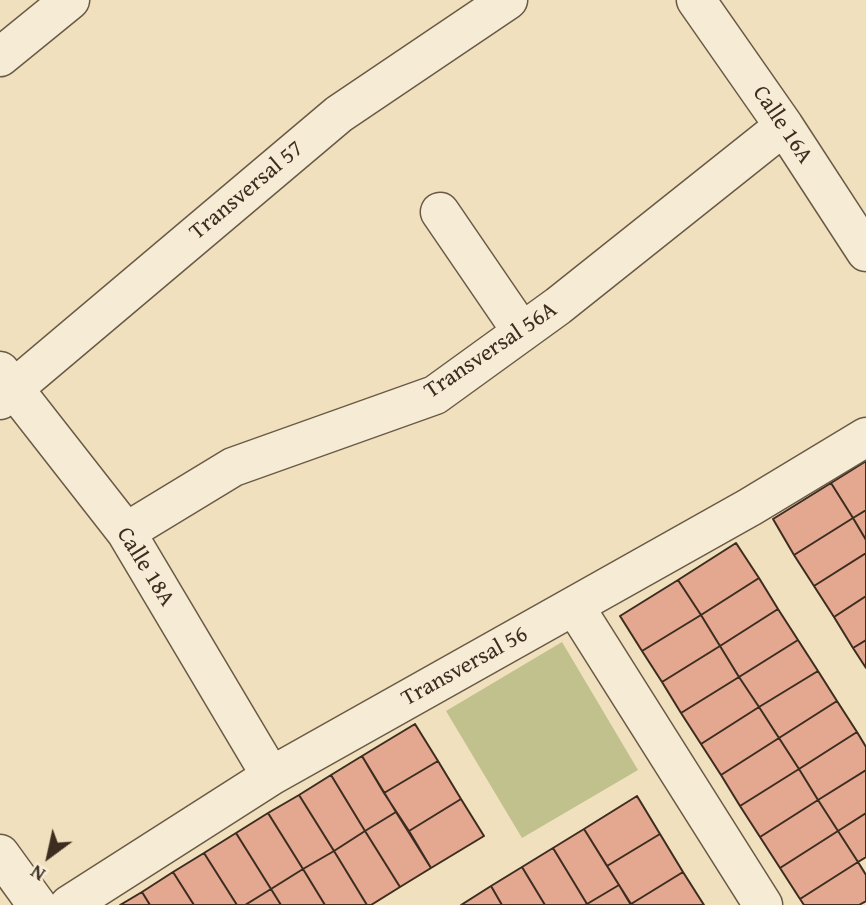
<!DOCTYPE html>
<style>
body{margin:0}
#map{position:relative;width:866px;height:905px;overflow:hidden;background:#f1e0bd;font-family:"Gentium Book Plus",serif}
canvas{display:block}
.north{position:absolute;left:14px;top:821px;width:70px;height:70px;-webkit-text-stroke:5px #f6ebd4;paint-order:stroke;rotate:213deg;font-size:19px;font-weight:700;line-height:28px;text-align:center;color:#3c2d20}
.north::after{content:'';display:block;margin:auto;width:24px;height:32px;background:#3c2d20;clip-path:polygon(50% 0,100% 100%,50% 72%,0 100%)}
</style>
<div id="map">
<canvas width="866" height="905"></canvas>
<div class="north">N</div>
</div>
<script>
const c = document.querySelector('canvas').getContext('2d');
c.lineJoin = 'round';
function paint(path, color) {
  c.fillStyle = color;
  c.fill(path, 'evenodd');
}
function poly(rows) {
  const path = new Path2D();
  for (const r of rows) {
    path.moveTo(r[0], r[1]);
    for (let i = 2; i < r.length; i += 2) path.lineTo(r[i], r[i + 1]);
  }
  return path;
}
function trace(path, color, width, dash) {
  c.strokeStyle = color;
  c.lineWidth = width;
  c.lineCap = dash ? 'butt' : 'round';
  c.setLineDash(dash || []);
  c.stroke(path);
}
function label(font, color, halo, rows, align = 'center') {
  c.font = font + ' "Gentium Book Plus",serif';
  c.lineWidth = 6;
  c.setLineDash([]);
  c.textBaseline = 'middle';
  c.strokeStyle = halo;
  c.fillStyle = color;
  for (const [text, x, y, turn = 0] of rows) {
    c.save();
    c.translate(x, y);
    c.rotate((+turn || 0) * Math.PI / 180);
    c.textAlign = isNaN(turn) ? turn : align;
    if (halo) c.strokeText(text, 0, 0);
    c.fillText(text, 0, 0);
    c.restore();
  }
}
const green = poly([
 [562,642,638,770,522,838,446,711]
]);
const building = poly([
 [866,461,866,510,853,518,831,483,866,461],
 [831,483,853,518,794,555,773,519,831,483],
 [866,510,866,540,853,518,866,510],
 [853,518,866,540,866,553,814,586,794,555,853,518],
 [736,543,759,578,701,615,678,580,736,543],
 [866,553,866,596,834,617,814,586,866,553],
 [759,578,778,609,720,646,701,615,759,578],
 [678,580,701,615,642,651,620,616,678,580],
 [866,596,866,640,853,648,834,617,866,596],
 [778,609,798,640,739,677,720,646,778,609],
 [701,615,720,646,662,682,642,651,701,615],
 [798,640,818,671,759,707,739,677,798,640],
 [866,640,866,668,853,648,866,640],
 [720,646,739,677,681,713,662,682,720,646],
 [818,671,837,701,779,738,759,707,818,671],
 [739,677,759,707,701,744,681,713,739,677],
 [837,701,857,732,799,769,779,738,837,701],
 [759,707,779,738,721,775,701,744,759,707],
 [415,724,438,761,384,793,362,756,415,724],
 [857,732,866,747,866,770,818,800,799,769,857,732],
 [779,738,799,769,740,806,721,775,779,738],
 [362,756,396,812,365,831,331,775,362,756],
 [438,761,461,799,409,831,384,793,438,761],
 [799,769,818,800,760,837,740,806,799,769],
 [866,770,866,813,838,831,818,800,866,770],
 [331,775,365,831,334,851,299,795,331,775],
 [299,795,334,851,303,869,268,813,299,795],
 [637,796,660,834,607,866,584,829,637,796],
 [461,799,484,836,431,868,409,831,461,799],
 [818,800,838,831,780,868,760,837,818,800],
 [396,812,431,868,400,887,365,831,396,812],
 [268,813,303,869,271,889,236,833,268,813],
 [866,813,866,857,858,862,838,831,866,813],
 [584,829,619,885,587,904,553,848,584,829],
 [365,831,400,887,371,905,367,905,334,851,365,831],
 [838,831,858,862,800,899,780,868,838,831],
 [236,833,271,889,245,905,237,905,204,853,236,833],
 [660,834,683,872,631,904,607,866,660,834],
 [553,848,587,904,585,905,545,905,522,867,553,848],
 [334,851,367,905,325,905,303,869,334,851],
 [204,853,237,905,194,905,173,872,204,853],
 [858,862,866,875,866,901,859,905,804,905,800,899,858,862],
 [522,867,545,905,502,905,491,886,522,867],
 [303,869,325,905,281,905,271,889,303,869],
 [173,872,194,905,150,905,142,892,173,872],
 [683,872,704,905,631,905,631,904,683,872],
 [619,885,631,905,588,905,587,904,619,885],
 [491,886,502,905,461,905,491,886],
 [271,889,281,905,245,905,271,889],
 [142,892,150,905,120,905,142,892]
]);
const minor = poly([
 [696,0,784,126,866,252],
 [0,57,70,0],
 [440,212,522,332],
 [0,371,126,532,271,776],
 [0,400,339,114,508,0],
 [126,532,233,467,435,395,558,306,784,126],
 [575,607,763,905],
 [0,854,37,905],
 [69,905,271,776,750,507,866,437]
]);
const streetNames = [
 ["Calle 16A",782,125,56],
 ["Transversal 57",247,191,-40],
 ["Transversal 56A",491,351,-34],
 ["Calle 18A",145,567,58],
 ["Transversal 56",465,667,-29]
];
paint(green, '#c0c18d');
paint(building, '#e4a790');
trace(building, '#3c2d20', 2);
trace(minor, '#695a47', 41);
trace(minor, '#f6ebd4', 38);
label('23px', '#3c2d20', '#f6ebd4', streetNames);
</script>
